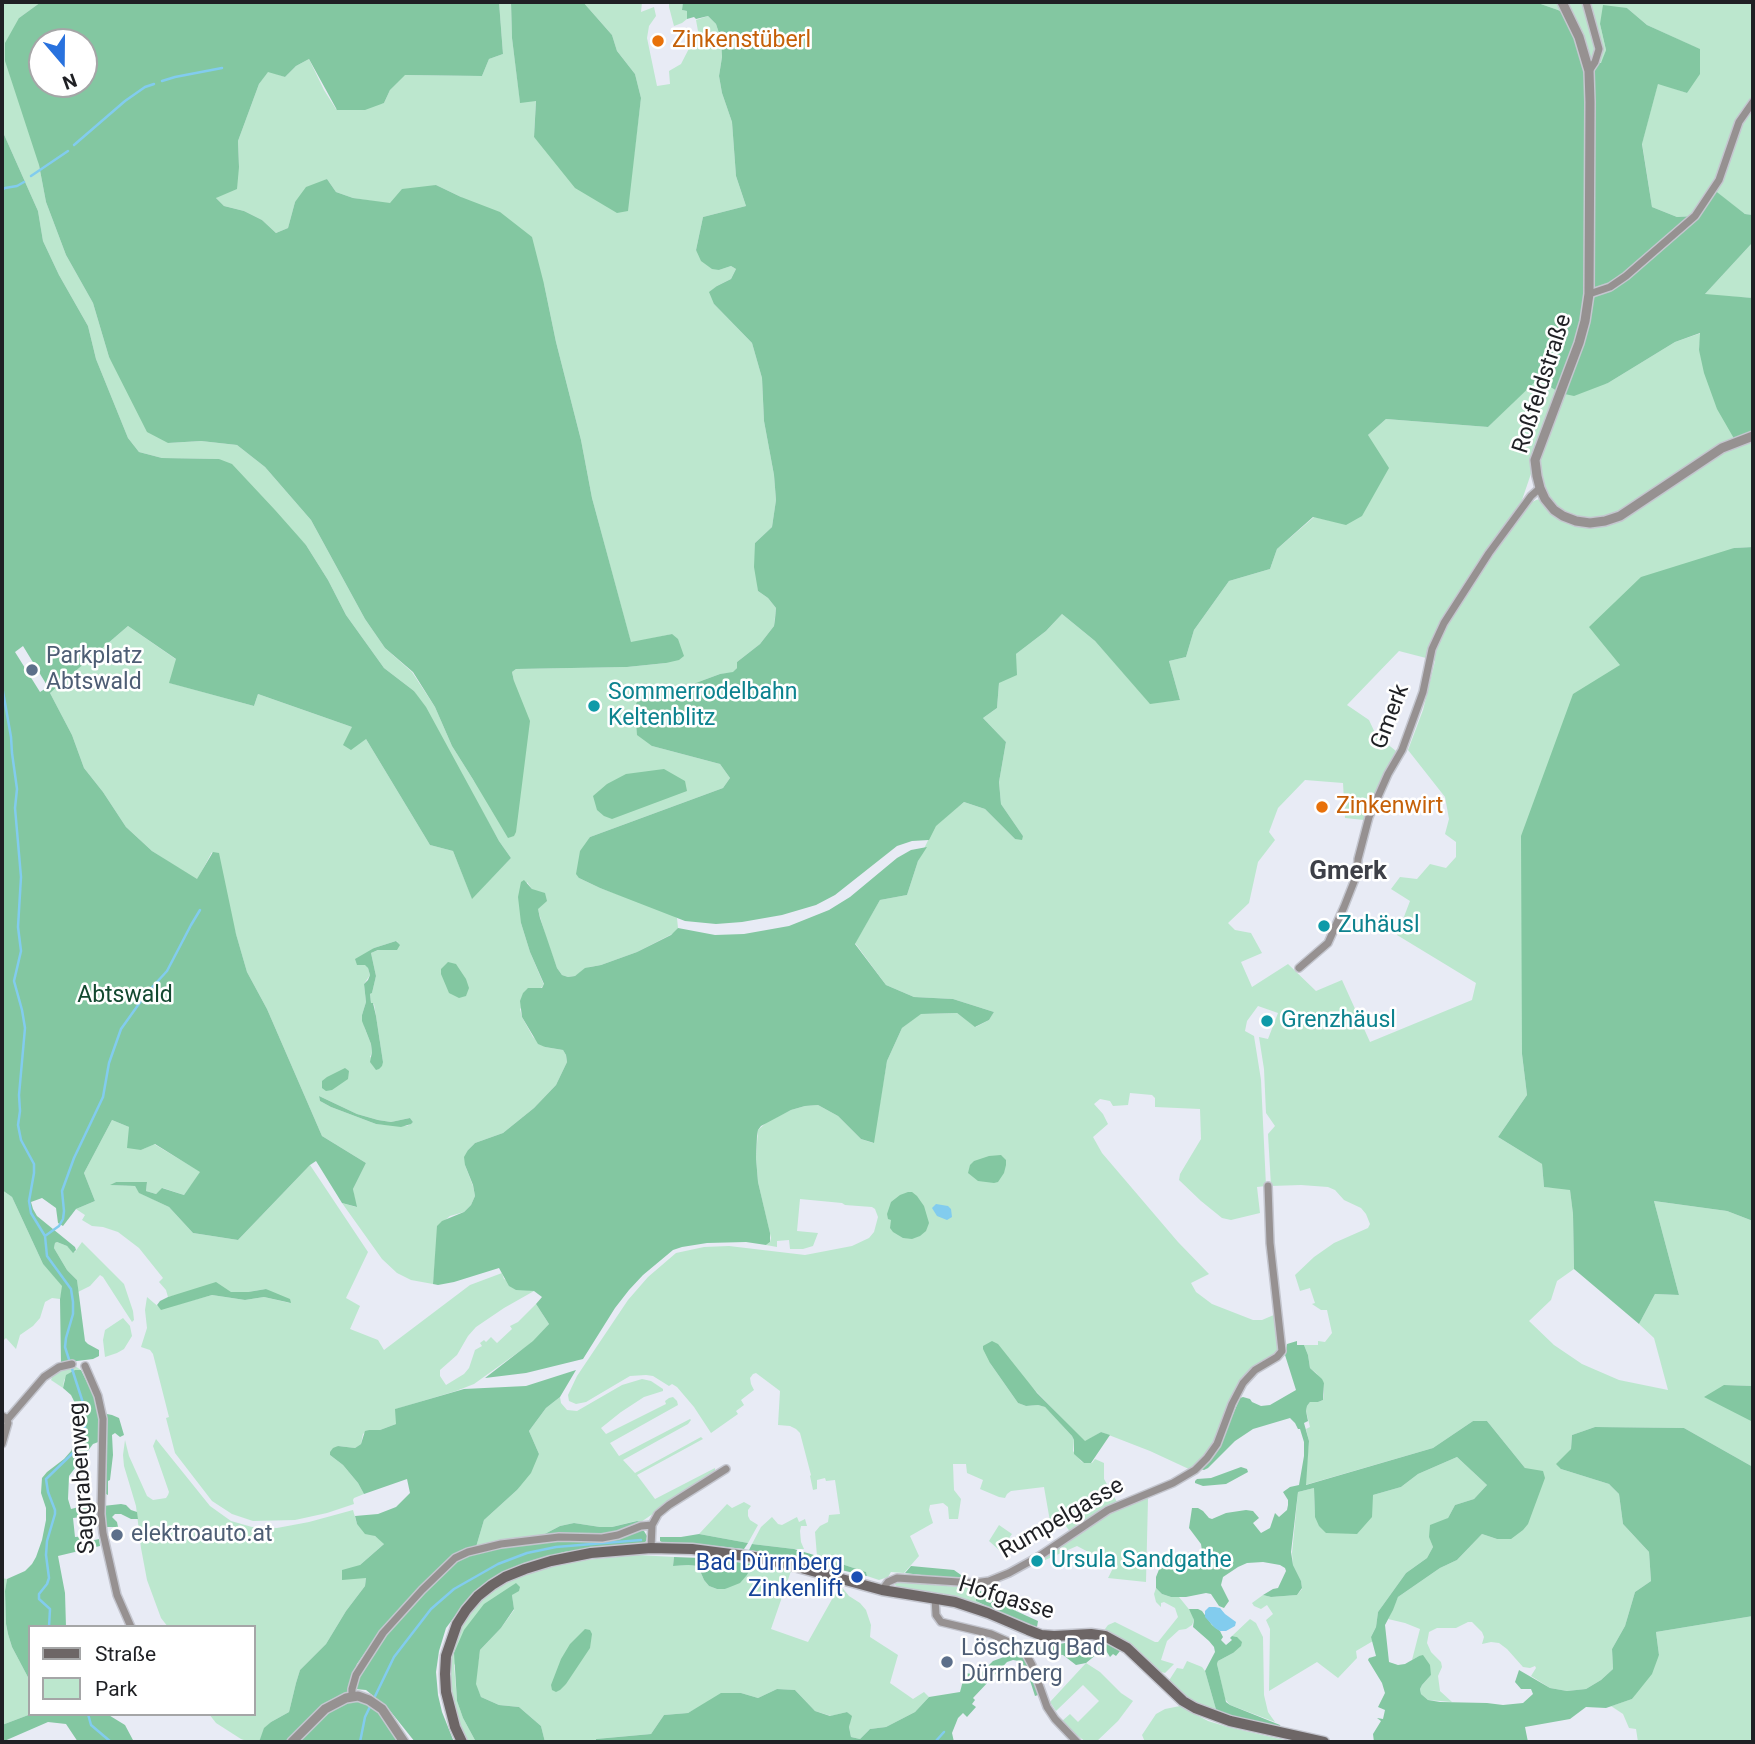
<!DOCTYPE html>
<meta charset="utf-8">
<style>
body{margin:0}
#map{position:relative;width:1755px;height:1744px;overflow:hidden;background:#e8ebf5;font-family:Roboto,sans-serif}
canvas{display:block}
.frame{position:absolute;inset:0;border:4px solid #1f2024;pointer-events:none}
.legend{position:absolute;left:28px;top:1625px;width:228px;height:91px;box-sizing:border-box;background:#fff;border:2px solid #a5a6a7;margin:0;padding:9px 12px;list-style:none;font-size:21px;color:#1f2024}
.legend li{display:flex;align-items:center;gap:14px;height:35px}
.legend b{width:35px;border:2px solid #a5a6a7}
.north{position:absolute;left:28px;top:28px;width:70px;height:70px;box-sizing:border-box;background:#fff;border:2px solid #a5a6a7;border-radius:50%;rotate:160deg;font-size:19px;font-weight:700;line-height:28px;text-align:center;color:#1f2024}
.north::after{content:'';display:block;margin:auto;width:24px;height:32px;background:#2972de;clip-path:polygon(50% 0,100% 100%,50% 72%,0 100%)}
</style>
<div id="map">
<canvas width="1755" height="1744"></canvas>
<div class="frame"></div>
<ul class="legend">
<li><b style="height:9px;background:#6d6666"></b>Straße</li>
<li><b style="height:19px;background:#bce7ce"></b>Park</li>
</ul>
<div class="north">N</div>
</div>
<script>
const c = document.querySelector('canvas').getContext('2d');
c.lineJoin = 'round';
function paint(path, color) {
  c.fillStyle = color;
  c.fill(path, 'evenodd');
}
function poly(rows) {
  const path = new Path2D();
  for (const r of rows) {
    path.moveTo(r[0], r[1]);
    for (let i = 2; i < r.length; i += 2) path.lineTo(r[i], r[i + 1]);
  }
  return path;
}
function trace(path, color, width, dash) {
  c.strokeStyle = color;
  c.lineWidth = width;
  c.lineCap = dash ? 'butt' : 'round';
  c.setLineDash(dash || []);
  c.stroke(path);
}
function label(font, color, halo, rows, align = 'center') {
  c.font = font + ' Roboto,sans-serif';
  c.lineWidth = 5;
  c.setLineDash([]);
  c.textBaseline = 'middle';
  c.strokeStyle = halo;
  c.fillStyle = color;
  for (const [text, x, y, turn = 0] of rows) {
    c.save();
    c.translate(x, y);
    c.rotate((+turn || 0) * Math.PI / 180);
    c.textAlign = isNaN(turn) ? turn : align;
    if (halo) c.strokeText(text, 0, 0);
    c.fillText(text, 0, 0);
    c.restore();
  }
}
const green = poly([
 [2,2,41,2,19,18,39,165,46,202,66,255,93,303,109,357,168,443,201,441,237,445,265,467,311,520,365,619,385,648,412,672,435,707,452,746,474,781,514,681,512,672,516,669,627,667,666,663,672,634,631,643,592,498,581,440,556,342,544,284,461,197,436,185,390,204,353,198,336,192,327,179,295,202,288,228,276,233,262,220,244,211,224,206,216,198,239,167,238,141,259,84,268,71,285,77,296,66,309,59,324,90,336,109,384,103,390,90,404,75,482,76,489,59,503,54,499,2,511,2,512,38,520,102,536,100,534,137,627,211,641,98,635,74,617,51,612,35,583,2,642,2,641,12,654,7,656,16,649,26,647,38,657,86,670,84,669,71,681,64,698,31,696,20,708,16,716,24,721,39,722,57,719,76,722,93,732,122,736,176,746,206,703,217,696,250,719,270,731,266,736,269,731,279,717,286,714,304,752,343,762,378,764,421,774,475,776,500,772,527,755,543,758,591,768,598,776,608,774,626,760,644,737,662,737,668,733,673,720,674,693,684,673,687,652,746,720,764,730,778,723,788,590,837,579,878,600,888,667,912,677,918,678,928,676,932,637,952,601,965,590,967,575,976,568,977,562,975,557,968,547,941,532,889,527,882,521,923,530,952,544,985,520,1009,522,1017,533,1037,545,1047,563,1050,566,1055,567,1062,556,1085,534,1108,503,1133,475,1143,468,1150,465,1165,473,1186,475,1196,471,1205,464,1212,450,1216,438,1226,433,1284,411,1280,397,1273,382,1259,342,1203,356,1207,353,1189,366,1163,322,1136,267,1009,247,972,212,852,197,880,152,851,126,827,103,792,84,768,72,735,50,693,128,626,177,660,170,683,254,706,258,694,352,727,366,739,430,845,453,851,472,898,511,858,499,841,414,691,384,668,346,615,328,580,306,545,219,459,162,458,139,452,128,438,96,359,88,326,59,275,43,241,38,211,2,130],
 [396,941,398,942,371,953,376,976,372,993,370,994,371,1003,374,1004,376,1016,383,1062,370,1057,372,1052,371,1044,365,1029,362,1015,366,1002,364,984,370,975,368,968,366,965,357,965,374,948],
 [319,1096,357,1114,378,1120,391,1122,410,1118,413,1122,407,1126,376,1124,331,1107,320,1101],
 [669,2,683,2,682,10,687,11,687,19,682,23,674,26,669,7],
 [1535,2,1753,2,1753,215,1745,214,1713,190,1695,216,1677,217,1652,207,1642,143,1658,83,1687,93,1699,49,1647,25,1627,8,1600,24,1606,50,1602,63,1585,56,1558,10],
 [1753,242,1753,298,1704,295],
 [1701,333,1699,350,1753,436,1753,547,1734,548,1620,665,1522,1054,1527,1095,1498,1137,1542,1164,1544,1187,1570,1189,1573,1214,1574,1269,1557,1281,1551,1300,1529,1321,1554,1345,1582,1364,1619,1380,1668,1390,1654,1338,1639,1324,1655,1294,1679,1295,1654,1201,1727,1211,1753,1221,1753,1386,1724,1385,1753,1422,1753,1467,1684,1428,1595,1427,1572,1435,1571,1449,1561,1469,1609,1484,1619,1494,1623,1524,1649,1552,1651,1581,1635,1592,1625,1626,1612,1649,1613,1669,1601,1680,1586,1689,1567,1691,1550,1688,1531,1676,1536,1668,1535,1666,1530,1668,1523,1667,1507,1649,1499,1643,1491,1642,1482,1644,1484,1637,1482,1632,1472,1622,1468,1622,1456,1628,1437,1628,1429,1632,1427,1643,1431,1652,1441,1662,1442,1667,1438,1676,1440,1691,1452,1702,1428,1700,1421,1694,1420,1689,1422,1685,1431,1675,1419,1656,1412,1660,1420,1629,1405,1623,1388,1619,1398,1597,1440,1568,1457,1560,1482,1534,1497,1539,1525,1468,1487,1421,1473,1421,1433,1448,1305,1485,1309,1441,1306,1429,1310,1427,1306,1411,1307,1406,1310,1402,1318,1402,1323,1400,1324,1395,1324,1383,1316,1373,1310,1368,1308,1355,1304,1345,1318,1345,1318,1341,1325,1342,1332,1333,1327,1310,1321,1310,1312,1304,1315,1303,1310,1288,1300,1291,1295,1275,1314,1257,1334,1243,1368,1228,1370,1224,1366,1214,1361,1208,1344,1200,1335,1190,1328,1187,1301,1185,1271,1186,1268,1134,1275,1126,1266,1113,1264,1069,1259,1037,1268,1039,1278,1013,1258,1006,1247,1021,1245,1031,1254,1036,1261,1080,1266,1186,1257,1187,1260,1213,1231,1220,1222,1218,1201,1201,1179,1180,1180,1174,1201,1139,1200,1109,1155,1107,1155,1098,1152,1095,1130,1093,1128,1105,1113,1106,1110,1101,1100,1099,1094,1104,1103,1114,1108,1124,1093,1137,1102,1153,1178,1242,1209,1274,1191,1283,1196,1292,1212,1304,1253,1320,1262,1320,1276,1314,1278,1351,1241,1380,1232,1397,1218,1436,1202,1459,1191,1470,1150,1451,1101,1432,1085,1442,1026,1381,990,1363,1018,1403,1026,1406,1038,1405,1045,1407,1050,1412,1072,1436,1074,1440,1073,1451,1081,1461,1084,1463,1092,1463,1095,1459,1104,1463,1104,1479,1117,1502,1070,1532,1062,1520,1051,1527,1044,1487,1011,1491,1007,1494,1005,1498,999,1497,980,1489,983,1480,967,1473,966,1464,953,1464,954,1490,961,1499,958,1519,949,1519,948,1507,943,1503,930,1505,929,1510,933,1523,910,1536,919,1556,904,1573,891,1572,888,1577,879,1580,867,1576,866,1572,817,1556,815,1532,820,1526,828,1522,829,1515,840,1514,835,1480,826,1481,825,1478,817,1480,817,1489,813,1490,810,1476,811,1475,800,1433,796,1429,790,1426,778,1425,780,1391,756,1373,753,1374,750,1378,751,1384,754,1390,741,1400,744,1405,736,1411,738,1414,711,1433,694,1407,677,1387,672,1384,669,1386,653,1376,646,1375,630,1376,586,1402,576,1404,569,1401,568,1395,577,1376,628,1300,648,1277,676,1253,704,1247,729,1246,805,1255,852,1246,869,1238,874,1232,878,1217,875,1209,872,1207,845,1205,842,1203,800,1199,797,1231,818,1233,813,1246,803,1249,790,1249,789,1240,777,1241,777,1247,766,1245,770,1242,771,1238,758,1182,756,1158,758,1130,768,1121,791,1110,805,1106,818,1105,838,1116,861,1139,873,1143,887,1061,902,1028,920,1014,957,1013,976,1027,989,1020,994,1012,953,999,914,997,886,985,855,943,880,900,907,895,918,861,935,826,964,802,985,809,1015,839,1023,836,1001,804,999,782,1006,742,983,718,997,708,999,683,1016,654,1046,631,1062,614,1095,641,1150,703,1180,700,1169,661,1186,657,1194,630,1229,581,1270,569,1277,549,1314,517,1346,524,1368,435,1386,419,1488,427,1538,378,1560,393,1608,383,1675,342],
 [1535,462,1544,498,1536,500,1529,504,1458,606,1441,637,1433,660,1435,661,1423,710,1408,750,1445,797,1449,819,1445,834,1456,842,1456,857,1446,868,1430,864,1417,879,1400,877,1391,889,1410,901,1397,935,1476,983,1472,1000,1370,1042,1342,980,1316,991,1288,964,1252,987,1241,962,1262,953,1251,933,1235,930,1228,923,1249,903,1258,862,1275,840,1269,832,1278,808,1305,780,1343,783,1345,818,1364,820,1378,786,1396,751,1376,735,1369,720,1347,705,1399,651,1426,658,1433,638,1449,609,1522,500],
 [112,1120,129,1127,141,1150,154,1144,201,1172,184,1195,163,1188,156,1194,146,1191,147,1182,116,1182,111,1185,135,1186,140,1193,169,1207,193,1233,238,1240,310,1165,368,1252,346,1298,360,1306,350,1329,378,1340,384,1350,470,1285,502,1273,504,1279,527,1290,534,1291,504,1308,476,1327,468,1336,457,1355,440,1370,440,1376,446,1385,464,1374,469,1368,475,1350,482,1346,480,1343,484,1340,486,1342,491,1337,497,1343,512,1329,510,1326,518,1322,536,1304,549,1324,534,1341,474,1384,456,1391,396,1409,396,1424,380,1430,369,1430,363,1434,361,1444,355,1448,338,1446,330,1455,343,1465,358,1483,364,1494,354,1498,353,1500,354,1504,327,1513,295,1520,253,1521,232,1514,212,1501,175,1453,166,1418,169,1417,153,1354,150,1350,141,1347,147,1328,145,1310,147,1297,161,1309,212,1295,245,1300,264,1297,290,1303,266,1289,248,1292,177,1295,168,1297,166,1290,159,1282,163,1278,139,1248,118,1232,103,1227,92,1226,82,1220,85,1215,76,1209,95,1201,84,1173],
 [2,1190,12,1197,43,1264,63,1286,60,1299,52,1298,45,1302,40,1318,33,1326,20,1335,16,1349,6,1338,2,1342],
 [57,1242,67,1246,73,1252,75,1252,82,1242,124,1284,133,1311,134,1320,132,1322,103,1277,100,1275,90,1286,78,1292,77,1280,67,1270,54,1248,55,1243],
 [123,1318,130,1326,132,1336,124,1349,117,1353,105,1357,103,1340,105,1330],
 [75,1366,81,1370,75,1370,64,1380,63,1388,51,1380,53,1374,60,1369],
 [642,1379,651,1381,663,1389,663,1391,644,1397,621,1412,601,1428,606,1434,666,1404,665,1401,669,1398,673,1397,677,1401,678,1405,610,1443,619,1456,690,1419,691,1420,688,1424,623,1460,635,1473,701,1437,703,1439,637,1475,655,1499,715,1468,715,1471,641,1522,636,1521,612,1527,600,1527,574,1523,560,1526,539,1537,476,1547,484,1520,517,1490,539,1454,529,1431,546,1408,560,1397,561,1403,567,1410,577,1411,622,1385],
 [156,1439,210,1506,231,1521,252,1527,277,1528,309,1522,353,1510,357,1524,385,1543,360,1565,366,1578,365,1586,346,1611,326,1644,300,1670,296,1683,289,1712,271,1722,265,1728,259,1742,249,1742,241,1739,216,1723,209,1714,254,1714,254,1627,168,1627,161,1618,147,1580,141,1548,136,1506,124,1466,123,1455,125,1440,129,1456,147,1496,153,1500,166,1498,168,1495,169,1492,153,1446],
 [1457,1457,1487,1485,1474,1499,1455,1505,1448,1518,1429,1536,1433,1547,1427,1558,1406,1573,1378,1612,1376,1627,1371,1637,1373,1641,1356,1651,1357,1658,1338,1678,1317,1662,1269,1691,1270,1629,1266,1620,1273,1614,1267,1605,1261,1609,1254,1606,1252,1603,1263,1595,1271,1597,1297,1595,1302,1589,1301,1581,1293,1565,1292,1553,1298,1492,1314,1488,1315,1517,1373,1495,1401,1487,1418,1474],
 [1141,1499,1148,1499,1146,1582,1108,1578,1113,1568,1098,1557,1077,1546,1043,1561,1036,1562,1104,1515],
 [744,1502,751,1506,748,1510,748,1516,750,1520,758,1525,748,1543,699,1534,727,1504,732,1508],
 [772,1517,778,1524,782,1525,797,1517,799,1522,805,1519,807,1526,801,1526,800,1531,801,1542,804,1549,794,1549,752,1544,761,1527],
 [999,1525,1012,1534,1000,1551,989,1541],
 [638,1555,674,1557,673,1566,688,1565,698,1566,704,1580,709,1586,717,1589,725,1589,747,1575,753,1564,791,1571,771,1629,808,1642,840,1585,849,1596,860,1603,866,1610,871,1625,870,1637,898,1655,890,1683,913,1699,924,1692,929,1697,915,1712,886,1727,870,1729,860,1739,851,1737,849,1727,851,1716,847,1712,831,1716,815,1711,795,1690,777,1689,758,1698,741,1693,703,1705,688,1713,664,1715,651,1734,596,1739,596,1742,545,1742,541,1726,519,1707,499,1705,481,1697,475,1684,480,1650,501,1628,514,1610,512,1595,516,1584,454,1665,457,1701,463,1718,476,1742,468,1742,459,1725,451,1699,449,1675,452,1651,458,1634,468,1616,480,1601,499,1586,522,1575,575,1561],
 [2,1578,7,1579,5,1591,6,1624,8,1634,12,1647,30,1681,30,1714,31,1714,2,1725],
 [897,1582,971,1588,980,1591,978,1592,976,1601,1025,1624,959,1599,898,1587,894,1584],
 [1156,1588,1162,1594,1171,1597,1179,1597,1192,1613,1194,1620,1192,1625,1186,1629,1179,1630,1167,1641,1161,1660,1174,1664,1165,1673,1158,1671,1142,1654,1130,1644,1106,1632,1105,1629,1108,1625,1115,1622,1155,1642,1158,1642,1178,1617,1175,1608,1164,1602,1161,1603,1161,1607,1156,1602,1154,1594],
 [1753,1616,1753,1742,1638,1742,1636,1729,1629,1728,1623,1714,1611,1706,1632,1699,1659,1655,1656,1632],
 [1250,1619,1256,1623,1263,1637,1264,1695,1268,1712,1275,1722,1230,1705,1225,1699,1217,1664,1218,1661,1233,1653,1237,1637,1232,1636],
 [1187,1661,1202,1667,1205,1671,1217,1713,1200,1706,1185,1696,1168,1682,1177,1668,1183,1669],
 [1086,1663,1100,1672,1121,1693,1133,1701,1118,1721,1096,1742,1086,1742,1074,1733,1062,1721,1070,1714,1078,1722,1099,1701,1083,1685,1056,1711,1050,1702],
 [1180,1706,1208,1721,1228,1727,1293,1742,1145,1742,1142,1735,1156,1714,1165,1709]
]);
const forest = poly([
 [41,2,499,2,503,54,489,59,482,76,405,75,390,90,384,103,365,110,337,110,309,59,296,66,285,77,268,72,259,84,238,141,239,167,237,189,216,198,224,206,244,211,262,220,276,233,288,228,295,202,306,187,327,179,336,192,353,198,390,203,402,189,436,185,461,197,500,212,532,237,544,284,556,342,581,440,592,498,631,642,672,634,678,639,684,656,679,660,666,663,627,667,516,669,512,672,514,681,530,721,516,832,514,836,508,838,474,781,452,746,435,707,413,672,385,648,365,619,311,520,265,467,237,445,201,441,168,443,147,432,109,357,93,303,66,255,46,202,39,165,5,61,5,43,19,18],
 [42,42,84,42,84,84,42,84],
 [511,2,583,2,612,35,617,51,635,74,641,98,628,211,617,213,575,188,534,137,536,101,520,103,512,38],
 [683,2,1535,2,1558,10,1572,19,1585,56,1601,63,1606,50,1600,24,1603,5,1627,8,1647,25,1700,49,1700,74,1687,93,1658,84,1642,144,1652,207,1677,217,1695,216,1713,189,1745,214,1753,215,1753,242,1705,294,1753,298,1753,436,1736,442,1717,409,1704,373,1699,350,1700,333,1675,342,1608,383,1574,396,1560,393,1538,379,1488,427,1386,419,1368,435,1389,468,1362,516,1346,525,1313,517,1277,549,1270,569,1229,581,1194,630,1186,657,1169,661,1180,700,1150,704,1095,641,1062,614,1046,631,1016,654,1017,675,999,683,997,708,983,718,1006,742,999,782,1001,804,1023,836,1022,840,1015,839,985,809,964,802,936,826,929,840,912,841,897,846,835,895,816,905,782,915,742,922,716,924,685,921,600,888,579,878,576,874,580,851,590,837,723,788,730,778,720,764,652,746,637,735,635,707,638,699,645,693,693,684,720,674,733,672,737,668,737,662,760,644,774,626,775,619,776,608,768,598,758,591,754,567,755,543,772,527,776,500,774,475,764,421,762,378,752,343,714,304,709,292,717,286,731,279,736,269,731,266,719,270,712,269,701,261,696,250,703,217,746,206,736,176,732,122,722,93,719,76,722,57,721,39,716,24,708,16,696,19,694,17,687,19,687,11,682,10],
 [2,130,38,211,43,241,59,275,88,326,96,359,128,438,139,452,162,458,219,459,232,464,275,510,306,545,328,580,346,615,384,668,414,691,426,707,499,841,511,858,472,899,453,851,430,845,366,739,351,750,343,745,352,727,258,694,254,706,169,683,176,659,128,626,50,693,72,735,84,768,103,792,126,827,152,851,197,879,213,852,219,853,236,934,247,972,267,1009,322,1136,366,1163,353,1189,357,1207,342,1203,316,1161,310,1165,238,1240,193,1233,169,1207,139,1193,135,1186,110,1185,116,1182,147,1182,146,1191,156,1194,162,1188,184,1195,200,1172,155,1144,141,1150,127,1148,129,1127,112,1120,84,1173,95,1201,76,1209,63,1226,58,1223,56,1208,42,1198,31,1202,33,1209,37,1216,75,1247,76,1250,73,1253,67,1246,57,1242,55,1243,54,1248,67,1270,77,1280,85,1341,88,1344,99,1350,99,1356,93,1359,61,1363,60,1299,62,1286,43,1264,12,1197,2,1190],
 [23,646,48,687,40,692,15,652],
 [1753,547,1753,1221,1727,1211,1654,1201,1679,1295,1655,1294,1639,1324,1574,1269,1573,1214,1570,1190,1544,1187,1542,1164,1498,1137,1527,1095,1522,1054,1521,836,1573,694,1620,665,1589,627,1641,577,1734,548],
 [664,769,685,781,687,791,612,819,604,816,597,810,593,796,607,784,626,774],
 [927,847,918,861,907,895,880,900,855,944,886,985,914,997,953,999,994,1012,989,1020,975,1027,957,1013,921,1014,902,1028,887,1061,874,1143,861,1139,838,1116,818,1105,805,1106,791,1110,761,1126,758,1130,757,1136,756,1158,758,1182,770,1233,770,1242,766,1245,746,1242,707,1243,682,1247,673,1250,643,1275,629,1290,615,1308,583,1359,526,1373,485,1378,533,1341,549,1324,536,1304,542,1297,534,1291,516,1290,509,1286,499,1268,454,1282,438,1285,433,1284,437,1226,442,1221,464,1212,471,1205,475,1196,473,1185,465,1165,464,1157,468,1150,475,1143,503,1133,534,1108,556,1085,567,1062,566,1055,563,1050,545,1047,538,1044,522,1017,520,1001,523,993,528,988,542,988,544,984,530,952,521,923,518,897,521,882,524,880,532,889,545,893,547,901,538,909,540,918,557,968,562,975,568,977,575,976,585,968,601,965,637,952,671,935,678,928,715,935,744,934,789,926,829,910,850,897,897,858,911,850],
 [396,941,400,945,397,950,378,950,371,953,376,976,372,993,370,994,371,1003,373,1003,376,1016,383,1062,382,1066,379,1069,376,1070,370,1062,372,1052,371,1044,362,1021,362,1015,366,1002,364,984,368,980,370,975,368,968,365,965,357,965,355,959,374,948],
 [448,962,456,964,466,979,469,988,466,996,459,998,449,993,441,974,441,969],
 [345,1068,349,1071,348,1079,332,1090,326,1091,322,1088,322,1081,327,1077],
 [319,1096,357,1114,378,1120,391,1122,410,1118,413,1122,411,1124,401,1127,376,1124,331,1107,320,1101],
 [1001,1155,1006,1160,1006,1165,1004,1173,998,1182,994,1183,978,1181,968,1173,970,1165,974,1161,989,1156],
 [908,1192,912,1192,917,1196,924,1206,929,1223,926,1231,920,1236,912,1239,903,1238,893,1232,890,1228,891,1220,888,1219,887,1214,891,1202,900,1195],
 [216,1282,231,1292,248,1292,266,1289,290,1299,291,1303,264,1297,245,1300,212,1295,161,1310,157,1305,160,1301,168,1297],
 [992,1341,998,1344,1037,1393,1085,1441,1101,1432,1110,1435,1091,1463,1084,1463,1074,1454,1074,1440,1072,1436,1045,1407,1038,1405,1026,1406,1018,1403,990,1363,983,1349,983,1346],
 [1297,1341,1297,1345,1304,1345,1308,1355,1310,1368,1322,1379,1324,1383,1323,1400,1318,1402,1310,1402,1307,1406,1306,1411,1308,1421,1304,1423,1309,1441,1306,1485,1433,1448,1473,1421,1487,1421,1525,1468,1543,1471,1545,1478,1528,1524,1523,1530,1511,1539,1497,1539,1482,1534,1457,1560,1440,1568,1398,1597,1393,1610,1385,1625,1389,1662,1398,1665,1405,1664,1419,1656,1423,1655,1430,1665,1431,1675,1422,1685,1420,1689,1421,1694,1428,1700,1440,1702,1487,1703,1503,1705,1523,1703,1533,1694,1531,1689,1521,1689,1515,1682,1519,1670,1550,1688,1567,1691,1586,1689,1601,1680,1613,1669,1612,1649,1625,1626,1635,1592,1651,1581,1649,1552,1623,1524,1619,1494,1609,1484,1561,1469,1556,1464,1571,1449,1572,1435,1595,1427,1684,1428,1753,1467,1753,1616,1656,1632,1659,1655,1652,1674,1632,1699,1606,1708,1586,1707,1570,1719,1525,1727,1528,1742,1374,1742,1373,1734,1381,1721,1377,1718,1383,1719,1385,1710,1378,1707,1385,1693,1382,1683,1368,1660,1369,1658,1376,1656,1371,1637,1376,1627,1378,1612,1406,1573,1427,1558,1433,1547,1429,1537,1430,1525,1448,1518,1455,1505,1474,1499,1487,1485,1457,1457,1418,1474,1401,1487,1373,1495,1372,1517,1357,1534,1326,1533,1319,1526,1315,1517,1314,1488,1298,1492,1291,1552,1293,1565,1301,1581,1302,1588,1297,1595,1271,1597,1263,1595,1273,1589,1278,1588,1286,1571,1285,1568,1280,1565,1263,1562,1247,1563,1238,1567,1223,1577,1221,1585,1229,1601,1224,1608,1219,1606,1211,1594,1206,1593,1186,1597,1171,1597,1162,1594,1156,1588,1156,1577,1160,1567,1166,1561,1180,1557,1196,1566,1203,1567,1204,1565,1201,1544,1189,1528,1192,1508,1198,1508,1203,1511,1209,1518,1212,1519,1226,1513,1246,1510,1253,1511,1259,1518,1253,1523,1261,1533,1270,1528,1275,1513,1279,1517,1287,1510,1288,1505,1288,1500,1283,1492,1290,1487,1299,1485,1304,1456,1304,1442,1300,1429,1298,1429,1295,1423,1290,1418,1253,1429,1235,1441,1208,1468,1204,1470,1200,1469,1223,1437,1240,1398,1243,1397,1250,1399,1252,1402,1261,1406,1270,1405,1296,1390,1285,1355,1287,1344],
 [75,1370,81,1370,92,1392,97,1406,101,1441,93,1444,69,1476,68,1499,71,1509,79,1507,81,1500,84,1498,90,1504,97,1519,96,1522,91,1524,90,1516,73,1518,75,1537,89,1536,90,1541,99,1539,100,1546,58,1556,65,1593,66,1627,30,1627,30,1681,12,1647,8,1634,6,1624,5,1591,7,1579,25,1571,32,1564,36,1557,42,1540,46,1520,46,1508,41,1493,42,1478,47,1472,64,1459,71,1451,80,1430,80,1419,77,1407,71,1395,63,1388,66,1375],
 [576,1370,560,1397,546,1408,529,1431,539,1454,531,1473,517,1490,484,1520,476,1547,458,1554,441,1567,383,1627,357,1664,348,1687,348,1694,293,1742,259,1742,264,1728,271,1722,289,1712,296,1683,300,1670,326,1644,346,1611,365,1586,366,1578,342,1580,342,1570,360,1565,384,1544,375,1536,365,1534,357,1524,355,1516,378,1514,396,1507,410,1493,407,1479,364,1494,358,1483,343,1465,330,1455,330,1452,333,1448,338,1446,355,1448,361,1444,365,1431,369,1430,380,1430,396,1424,395,1409,464,1389,526,1386],
 [1724,1385,1753,1386,1753,1422,1704,1397],
 [107,1414,112,1415,119,1418,124,1435,120,1437,115,1433,112,1435,113,1455,110,1480,108,1481,108,1495,104,1493,104,1479,106,1456,105,1422,105,1416],
 [1241,1467,1247,1469,1248,1472,1226,1484,1203,1486,1195,1483,1195,1481,1197,1479,1211,1478],
 [121,1504,126,1505,131,1510,137,1512,138,1519,131,1519,121,1514,115,1514,112,1517,117,1522,118,1527,106,1527,105,1525,103,1506],
 [637,1521,641,1522,618,1533,605,1536,539,1537,560,1526,574,1523,600,1527,612,1527],
 [640,1530,644,1531,647,1536,646,1541,644,1544,592,1548,564,1552,540,1559,510,1570,488,1581,467,1600,446,1628,439,1651,436,1672,438,1695,442,1712,454,1742,415,1742,387,1707,366,1690,355,1689,363,1669,379,1644,401,1617,448,1568,464,1557,502,1547],
 [699,1534,748,1543,744,1549,697,1544,663,1543,660,1541,660,1537,681,1537],
 [752,1544,794,1549,814,1555,812,1563,749,1550],
 [817,1556,866,1572,867,1576,815,1564],
 [674,1557,700,1558,753,1564,747,1575,740,1583,725,1589,717,1589,709,1586,704,1580,698,1566,688,1565,673,1566],
 [911,1566,954,1570,961,1575,962,1580,905,1573],
 [516,1583,520,1587,519,1591,512,1595,514,1609,501,1628,480,1650,476,1684,481,1697,499,1705,519,1707,541,1726,545,1742,476,1742,463,1718,457,1701,454,1653,464,1630,484,1604],
 [980,1591,998,1599,1016,1609,1016,1611,1038,1621,1037,1627,1025,1624,976,1601,976,1595],
 [1189,1609,1198,1609,1202,1611,1212,1625,1220,1631,1223,1637,1221,1640,1226,1645,1232,1640,1230,1638,1232,1636,1237,1637,1242,1642,1241,1646,1233,1653,1218,1661,1217,1664,1226,1702,1230,1705,1280,1725,1281,1728,1265,1725,1217,1713,1205,1671,1215,1652,1214,1647,1209,1641,1193,1627,1194,1620],
 [585,1629,590,1630,592,1634,590,1648,566,1684,560,1690,556,1692,552,1690,551,1685,561,1659,570,1644],
 [1065,1643,1073,1644,1084,1654,1091,1652,1102,1643,1110,1645,1119,1649,1120,1651,1116,1656,1113,1654,1110,1657,1105,1649,1103,1649,1086,1663,1076,1665,1063,1655,1032,1653,1034,1648],
 [1012,1654,1023,1656,1026,1660,1031,1672,1038,1695,1035,1696,1026,1668,1019,1661,1013,1660,1007,1662,973,1698,975,1700,972,1704,976,1707,967,1717,963,1713,958,1718,952,1733,954,1742,596,1742,596,1739,651,1734,664,1715,688,1713,721,1693,741,1693,758,1698,777,1689,795,1690,815,1711,830,1716,847,1712,852,1716,849,1727,851,1737,860,1739,870,1729,886,1727,915,1712,929,1697,960,1692,965,1673,979,1675,993,1661],
 [359,1700,366,1702,378,1711,400,1742,297,1742,301,1737,335,1708,347,1702],
 [31,1714,107,1714,125,1725,134,1742,78,1742,66,1724,48,1722,2,1742,2,1725]
]);
const water = poly([
 [936,1204,948,1206,951,1209,952,1217,947,1220,937,1216,932,1208],
 [1209,1607,1215,1607,1220,1608,1225,1614,1236,1622,1235,1626,1226,1631,1220,1631,1215,1628,1205,1617,1205,1611]
]);
const stream = poly([
 [162,81,175,77,222,68],
 [74,145,125,101,145,87,154,84],
 [31,176,68,151],
 [2,190,5,188,17,186,24,182],
 [2,686,11,737,12,753,17,789,15,808,21,877,18,927,21,951,14,981,22,1010,25,1028,19,1095,20,1111,18,1125,21,1140,34,1164,34,1173,29,1201,31,1213,45,1236,47,1256,71,1289,73,1302,73,1314,66,1338,65,1347,84,1406,85,1427,81,1439,74,1452,46,1479,48,1492,55,1510,55,1514,47,1541,46,1555,49,1578,47,1584,39,1594,39,1599,50,1609,49,1627],
 [45,1236,59,1226,63,1219,64,1211,62,1191,74,1158,103,1097,109,1063,121,1029,146,994,167,971,191,925,200,910],
 [88,1714,91,1725,111,1742],
 [360,1742,365,1717,394,1657,431,1609,454,1589,498,1564,527,1553,556,1547,641,1540],
 [935,1742,944,1732]
]);
const minor = poly([
 [1586,2,1599,49,1595,62,1589,71],
 [1589,294,1610,287,1626,276,1695,216,1719,180,1739,122,1753,102],
 [1299,968,1328,943,1344,907,1357,874,1358,859,1369,817,1388,774,1402,750,1423,692,1432,649,1444,623,1489,553,1531,496,1540,488],
 [85,1366,98,1396,103,1419,101,1514,103,1533,117,1595,131,1627],
 [2,1416,6,1418,8,1423,2,1444],
 [7,1420,44,1377,59,1367,72,1364],
 [651,1548,652,1525,658,1514,669,1505,726,1469],
 [882,1590,888,1582,897,1578,974,1583,989,1581,1009,1573,1038,1557,1108,1510,1173,1483,1195,1470,1207,1458,1217,1444,1232,1404,1243,1383,1255,1370,1277,1357,1282,1351,1270,1243,1268,1186],
 [935,1598,936,1615,941,1622,991,1634,1016,1645,1025,1652,1032,1665,1047,1707,1055,1719,1077,1742],
 [352,1696,352,1689,356,1675,383,1633,422,1590,455,1558,468,1552,501,1544,559,1537,602,1538,618,1535,641,1526,652,1525]
]);
const tertiary = poly([
 [1562,2,1579,37,1589,71,1590,102,1589,294,1585,321,1579,343,1535,460,1537,476,1540,488,1545,499,1554,510,1563,516,1576,521,1590,523,1605,521,1620,516,1722,448,1753,436],
 [292,1742,325,1709,346,1698,358,1696,369,1700,382,1709,404,1742]
]);
const secondary = poly([
 [462,1742,455,1727,446,1692,445,1674,446,1656,457,1624,466,1610,478,1596,492,1585,505,1577,525,1569,551,1561,591,1553,651,1548,692,1549,754,1557,783,1563,882,1590,955,1602,988,1613,1028,1630,1041,1635,1054,1636,1091,1634,1105,1636,1127,1648,1183,1701,1195,1708,1230,1721,1324,1742]
]);
const markers = [
 [658,41,7,"#e8710a"],
 [32,670,7,"#5c6f8a"],
 [594,706,7,"#0f9aa8"],
 [1322,807,7,"#e8710a"],
 [1324,926,7,"#0f9aa8"],
 [1267,1021,7,"#0f9aa8"],
 [117,1535,7,"#5c6f8a"],
 [1037,1561,7,"#0f9aa8"],
 [857,1577,7,"#1a4fb4"],
 [947,1662,7,"#5c6f8a"]
];
const foodNames = [
 ["Zinkenstüberl",672,41],
 ["Zinkenwirt",1336,807]
];
const streetNames = [
 ["Roßfeldstraße",1543,384,-72],
 ["Gmerk",1391,717,-69],
 ["Saggrabenweg",83,1478,-94],
 ["Rumpelgasse",1062,1519,-30],
 ["Hofgasse",1006,1599,17]
];
const serviceNames = [
 ["Parkplatz",46,657],
 ["Abtswald",46,683],
 ["elektroauto.at",131,1535],
 ["Löschzug Bad",961,1649],
 ["Dürrnberg",961,1675]
];
const cultureNames = [
 ["Sommerrodelbahn",608,693],
 ["Keltenblitz",608,719],
 ["Zuhäusl",1338,926],
 ["Grenzhäusl",1281,1021],
 ["Ursula Sandgathe",1051,1561]
];
const parkNames = [
 ["Abtswald",125,996]
];
const transitNames = [
 ["Bad Dürrnberg",843,1564],
 ["Zinkenlift",843,1590]
];
const quarterNames = [
 ["Gmerk",1348,872]
];
paint(green, '#bce7ce');
paint(forest, '#83c7a1');
paint(water, '#82ccee');
trace(stream, '#82ccee', 2.5);
trace(minor, '#c4c6cf', 10);
trace(tertiary, '#c4c6cf', 12);
trace(secondary, '#c4c6cf', 13);
trace(minor, '#969191', 7);
trace(tertiary, '#969191', 9);
trace(secondary, '#6d6666', 10);
for (const [x, y, r, color] of markers) {
  const dot = new Path2D();
  dot.arc(x, y, r, 0, 2 * Math.PI);
  c.fillStyle = color;
  c.fill(dot);
  trace(dot, '#fff', 2.5);
}
label('23px', '#c56008', '#fff', foodNames, 'left');
label('23px', '#1f2024', '#fff', streetNames);
label('23px', '#4e5e75', '#fff', serviceNames, 'left');
label('23px', '#0d838f', '#fff', cultureNames, 'left');
label('23px', '#134930', '#fff', parkNames);
label('23px', '#164399', '#fff', transitNames, 'right');
label('bold 26px', '#3e4048', '#fff', quarterNames);
</script>
